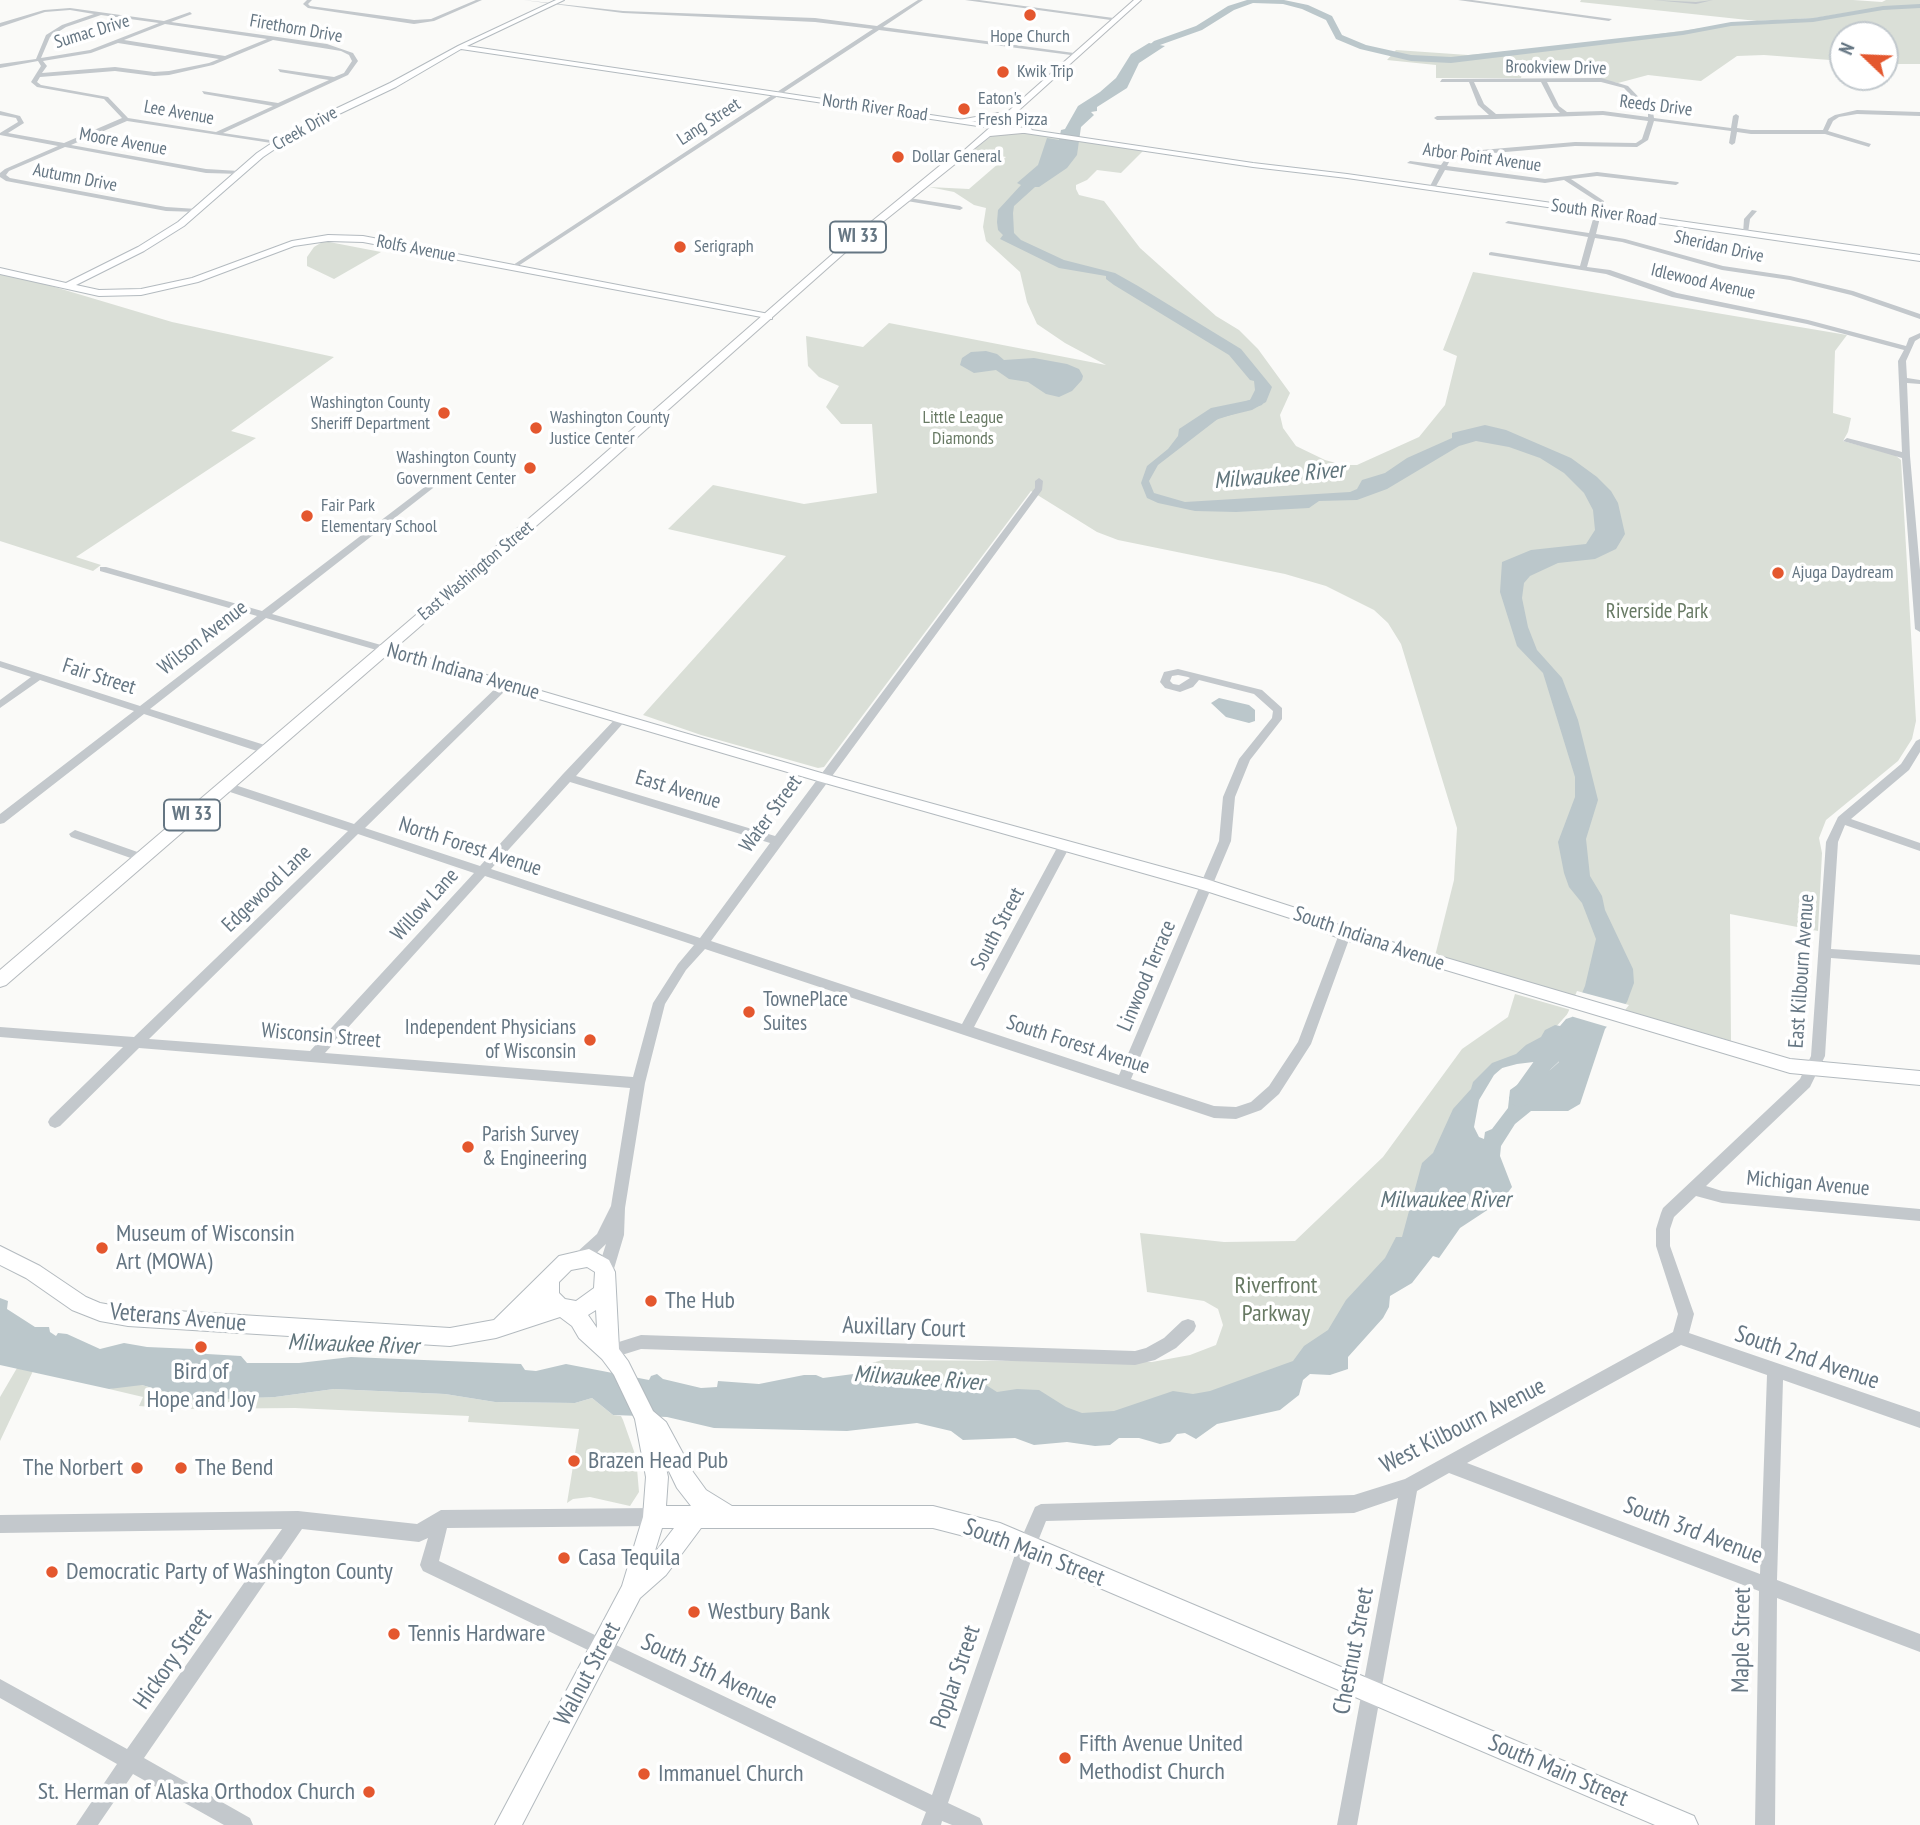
<!DOCTYPE html>
<style>
body{margin:0}
#map{position:relative;width:1920px;height:1825px;overflow:hidden;background:#fafaf8;font-family:"PT Sans Narrow",sans-serif}
canvas{display:block}
.north{position:absolute;left:1829px;top:21px;width:70px;height:70px;box-sizing:border-box;background:#fff;border:2px solid #c1c8cd;border-radius:50%;rotate:293deg;font-size:19px;font-weight:700;line-height:28px;text-align:center;color:#657683}
.north::after{content:'';display:block;margin:auto;width:24px;height:32px;background:#e4572e;clip-path:polygon(50% 0,100% 100%,50% 72%,0 100%)}
</style>
<div id="map">
<canvas width="1920" height="1825"></canvas>
<div class="north">N</div>
</div>
<script>
const c = document.querySelector('canvas').getContext('2d');
c.lineJoin = 'round';
function paint(path, color) {
  c.fillStyle = color;
  c.fill(path, 'evenodd');
}
function poly(rows) {
  const path = new Path2D();
  for (const r of rows) {
    path.moveTo(r[0], r[1]);
    for (let i = 2; i < r.length; i += 2) path.lineTo(r[i], r[i + 1]);
  }
  return path;
}
function trace(path, color, width, dash) {
  c.strokeStyle = color;
  c.lineWidth = width;
  c.lineCap = dash ? 'butt' : 'round';
  c.setLineDash(dash || []);
  c.stroke(path);
}
function label(font, color, halo, rows, align = 'center') {
  c.font = font + ' "PT Sans Narrow",sans-serif';
  c.lineWidth = 7;
  c.setLineDash([]);
  c.textBaseline = 'middle';
  c.strokeStyle = halo;
  c.fillStyle = color;
  for (const [text, x, y, turn = 0] of rows) {
    c.save();
    c.translate(x, y);
    c.rotate((+turn || 0) * Math.PI / 180);
    c.textAlign = isNaN(turn) ? turn : align;
    if (halo) c.strokeText(text, 0, 0);
    c.fillText(text, 0, 0);
    c.restore();
  }
}
const green = poly([
 [1581,0,1853,0,1882,2,1886,0,1920,0,1920,5,1882,7,1815,18,1757,21,1580,2],
 [1920,6,1920,64,1885,64,1885,35,1843,35,1843,61,1764,55,1737,56,1701,81,1648,75,1618,83,1601,80,1603,68,1570,60,1524,63,1521,78,1436,78,1436,65,1387,60,1396,50,1468,55,1586,44,1731,24,1813,20,1883,8],
 [1013,131,1144,150,1121,173,1097,170,1087,180,1076,185,1076,189,1079,195,1104,201,1140,248,1216,316,1239,330,1258,349,1290,393,1280,415,1283,428,1296,446,1325,460,1343,465,1357,465,1419,437,1445,405,1457,356,1443,350,1473,272,1847,335,1835,351,1833,413,1851,418,1848,432,1843,441,1895,455,1901,460,1916,721,1912,739,1898,761,1826,820,1819,838,1822,853,1818,931,1730,914,1731,1041,1435,956,1454,880,1457,828,1401,644,1388,623,1374,610,1326,586,1285,574,1118,540,1097,532,1031,491,824,767,818,768,701,735,643,715,786,556,668,529,713,485,804,504,877,493,872,424,841,424,826,407,839,386,819,377,808,366,806,336,863,347,889,323,1106,365,1065,343,1037,324,1027,302,1020,272,986,241,983,227,986,208,974,205,954,192,929,187,969,189,1006,157,972,151,993,135],
 [324,241,381,252,334,279,307,266,307,257,314,247],
 [0,274,48,285,172,322,334,357,231,431,256,438,76,557,101,565,93,571,0,541],
 [1515,994,1571,1010,1546,1038,1476,1086,1408,1231,1324,1337,1291,1365,1230,1388,1126,1414,1085,1417,1000,1396,859,1378,859,1367,882,1360,1152,1362,1190,1355,1216,1345,1223,1325,1218,1309,1204,1301,1147,1292,1140,1233,1224,1242,1295,1241,1383,1157,1462,1049,1508,1017],
 [17,1368,33,1371,0,1441,0,1397],
 [123,1385,142,1385,187,1399,275,1397,334,1389,445,1394,495,1402,575,1403,592,1398,613,1415,621,1416,623,1420,636,1457,639,1492,630,1506,590,1497,573,1499,567,1503,579,1429,468,1422,469,1416,295,1408,182,1409,139,1406,143,1397,109,1389]
]);
const water = poly([
 [1149,43,1165,46,1139,63,1127,88,1097,107,1097,111,1091,112,1094,115,1081,127,1077,155,1067,168,1039,187,1035,187,1014,206,1013,213,1014,233,1021,240,1064,260,1115,273,1138,286,1241,349,1272,387,1266,402,1252,410,1219,418,1158,465,1149,481,1154,493,1185,502,1350,492,1357,489,1362,480,1385,473,1407,458,1452,438,1452,433,1485,425,1506,430,1571,458,1597,477,1611,491,1618,503,1625,534,1616,549,1595,559,1558,563,1530,576,1524,583,1522,598,1528,627,1537,650,1562,678,1578,720,1598,800,1586,839,1590,876,1602,896,1605,910,1633,969,1634,983,1627,1002,1605,1029,1580,1104,1568,1111,1531,1111,1515,1124,1501,1146,1500,1156,1512,1187,1506,1195,1495,1205,1460,1228,1439,1258,1433,1256,1412,1283,1390,1296,1389,1307,1383,1318,1348,1357,1348,1369,1330,1375,1310,1374,1303,1380,1299,1395,1280,1410,1217,1424,1196,1439,1185,1433,1177,1434,1170,1442,1160,1444,1139,1438,1119,1438,1110,1445,1095,1446,1067,1442,1034,1445,1015,1438,963,1440,951,1431,917,1423,847,1431,714,1428,667,1417,613,1415,592,1398,575,1403,495,1402,445,1394,334,1389,275,1397,193,1400,142,1385,109,1389,0,1365,0,1298,8,1301,7,1309,35,1327,49,1327,50,1332,56,1336,58,1333,67,1334,100,1349,124,1343,147,1347,193,1349,207,1354,241,1356,247,1363,299,1363,351,1357,521,1364,525,1370,536,1371,566,1364,649,1380,651,1376,657,1374,663,1379,701,1388,717,1387,718,1381,759,1384,804,1375,816,1375,823,1378,861,1373,895,1375,953,1385,986,1385,997,1392,1017,1389,1039,1390,1066,1407,1082,1413,1114,1411,1173,1391,1193,1394,1210,1391,1293,1361,1304,1346,1328,1330,1346,1300,1385,1258,1396,1237,1402,1237,1422,1163,1433,1153,1453,1109,1471,1089,1473,1082,1492,1063,1516,1054,1526,1045,1541,1037,1545,1030,1555,1025,1560,1026,1566,1019,1572,1017,1585,986,1596,939,1582,903,1569,887,1564,873,1558,842,1575,797,1575,777,1543,673,1517,646,1500,592,1502,562,1531,550,1586,544,1595,530,1593,510,1584,493,1564,473,1540,458,1509,447,1476,441,1459,446,1387,489,1357,500,1319,501,1309,508,1236,512,1195,511,1158,503,1147,498,1141,483,1147,466,1168,449,1178,436,1179,429,1211,408,1250,400,1255,390,1254,381,1250,380,1229,355,1114,285,1106,279,1106,276,1059,268,1000,239,1003,235,998,230,997,222,998,210,1021,185,1017,183,1038,165,1047,138,1059,140,1061,130,1065,129,1078,106,1100,92,1116,78,1131,54],
 [1558,1059,1559,1062,1549,1071,1524,1080,1510,1090,1508,1108,1492,1129,1485,1132,1484,1139,1479,1137,1474,1127,1479,1100,1494,1075,1502,1068,1517,1064],
 [986,351,997,354,1004,360,1034,358,1067,364,1079,369,1083,376,1082,380,1072,391,1059,397,1046,394,1028,382,1009,379,996,370,974,373,960,365,962,358,971,352],
 [1219,698,1249,705,1255,710,1255,721,1249,723,1226,717,1211,703]
]);
const pier = poly([
 [1577,991,1629,1005,1611,1028,1567,1015]
]);
const river = poly([
 [1247,0,1284,0,1308,5,1332,16,1342,35,1366,45,1411,55,1451,57,1683,31,1731,22,1813,18,1883,6,1920,4,1920,8,1883,10,1813,22,1731,26,1683,35,1451,63,1411,61,1360,49,1336,39,1326,20,1302,9,1283,4,1253,3,1234,10,1202,30,1160,45,1140,62,1133,60,1154,41,1196,26,1228,6,1247,0],
 [1262,389,1268,393,1262,405,1206,423,1200,419,1252,399,1258,390,1262,389],
 [1565,1035,1572,1037,1575,1043,1572,1049,1551,1069,1528,1104,1520,1107,1512,1104,1509,1098,1512,1092,1537,1057,1558,1037,1565,1035]
]);
const street = poly([
 [307,0,312,0,308,4,310,6,414,20,431,19,476,0,482,0,434,21,414,24,308,8,303,4,307,0],
 [523,0,623,11,815,18,877,26,918,0,923,0,883,27,1074,53,1071,55,879,30,512,270,510,269,510,267,873,29,815,22,623,13,523,0],
 [965,0,979,0,1121,19,1118,21,965,0],
 [1458,0,1472,0,1612,19,1609,21,1458,0],
 [1653,0,1696,2,1713,0,1696,4,1653,0],
 [70,8,164,21,190,12,192,14,171,22,327,44,353,53,358,61,348,75,223,133,276,141,278,144,127,121,71,145,206,169,239,171,241,174,206,173,65,147,9,171,6,175,10,178,166,207,197,209,200,211,199,212,166,211,6,181,0,177,0,173,5,169,58,146,0,135,0,133,18,122,16,118,0,115,0,111,20,116,24,123,8,133,64,143,122,118,104,99,37,87,31,82,41,66,38,61,0,68,0,64,36,59,46,35,62,25,94,14,70,10,45,12,0,27,0,23,44,10,70,8],
 [101,15,159,23,90,50,41,58,50,37,66,27,101,15],
 [165,24,267,39,225,56,124,40,165,24],
 [273,40,341,51,349,55,352,61,344,73,334,77,278,69,280,72,329,80,278,103,202,91,204,94,273,106,216,132,128,118,108,97,41,85,37,82,40,77,115,71,154,76,169,75,213,65,273,40],
 [118,43,219,59,209,63,169,71,154,72,115,67,42,73,47,66,43,61,91,53,118,43],
 [1601,78,1628,86,1653,112,1654,118,1731,128,1733,116,1736,114,1739,116,1737,128,1751,130,1823,130,1828,119,1835,115,1857,110,1920,112,1920,116,1857,114,1839,117,1833,121,1828,131,1871,144,1869,147,1825,134,1751,134,1737,132,1735,143,1732,145,1729,143,1731,131,1654,121,1648,140,1637,147,1575,146,1459,156,1450,160,1447,166,1545,179,1597,172,1678,182,1679,183,1676,185,1597,176,1571,179,1604,201,1596,234,1625,239,1723,266,1790,276,1853,291,1920,314,1920,319,1851,295,1790,280,1722,270,1622,242,1595,238,1587,267,1610,270,1677,293,1808,320,1906,346,1909,338,1920,333,1920,338,1915,341,1906,361,1907,378,1920,380,1920,384,1907,383,1910,456,1920,570,1920,632,1915,629,1902,458,1843,441,1847,438,1902,452,1898,361,1904,350,1807,324,1672,297,1606,274,1489,255,1489,253,1491,252,1580,266,1588,237,1505,223,1508,221,1589,233,1598,202,1564,180,1545,183,1445,170,1435,188,1432,190,1429,188,1439,169,1407,163,1410,161,1441,165,1446,158,1458,152,1575,142,1636,143,1642,139,1648,121,1603,115,1495,119,1437,120,1434,118,1437,116,1489,115,1478,105,1469,82,1440,82,1442,79,1601,78],
 [1474,82,1541,82,1554,107,1560,113,1496,114,1484,104,1474,82],
 [1547,82,1601,82,1624,88,1648,113,1648,117,1603,111,1567,112,1559,106,1547,82],
 [903,197,960,206,963,208,960,210,901,200,901,198,903,197],
 [1752,210,1757,211,1750,219,1748,233,1743,234,1744,219,1752,210],
 [1039,478,1043,481,1042,490,711,941,962,1024,1058,846,1064,842,1068,843,1070,846,974,1027,1119,1075,1219,841,1223,797,1239,759,1272,718,1273,711,1254,694,1199,680,1193,687,1180,692,1165,688,1160,682,1164,672,1178,669,1262,690,1282,708,1282,719,1250,760,1235,797,1231,841,1131,1079,1214,1106,1236,1107,1251,1102,1269,1086,1298,1042,1339,934,1341,931,1345,929,1349,931,1351,934,1311,1044,1279,1094,1261,1110,1236,1119,1214,1118,705,949,686,970,665,1004,645,1083,625,1208,624,1235,613,1272,610,1277,605,1279,600,1277,597,1272,606,1244,586,1263,581,1265,576,1263,573,1258,576,1253,597,1234,611,1206,630,1088,139,1048,60,1126,55,1128,50,1126,48,1122,50,1118,123,1047,0,1037,0,1027,134,1037,348,831,221,789,219,786,221,783,229,783,354,824,502,682,506,681,510,682,510,686,365,828,480,866,563,774,618,716,622,715,627,718,626,720,576,776,775,836,1035,488,1035,481,1039,478],
 [1178,675,1188,677,1190,678,1179,685,1173,684,1170,681,1172,676,1178,675],
 [570,782,770,843,700,938,491,869,570,782],
 [358,834,474,873,310,1051,149,1039,358,834],
 [485,876,694,945,678,964,653,1003,633,1077,325,1053,485,876],
 [430,483,434,486,433,488,272,614,388,647,388,651,380,651,266,618,150,709,271,747,272,750,271,753,263,753,144,714,4,823,0,824,0,814,134,711,40,680,0,708,0,700,31,677,0,667,0,661,140,706,257,616,100,571,100,567,106,567,262,611,430,483],
 [1920,739,1920,752,1909,770,1851,819,1920,843,1920,851,1845,825,1838,842,1831,949,1920,955,1920,965,1831,958,1825,1056,1810,1087,1706,1186,1722,1191,1920,1209,1920,1221,1722,1203,1696,1196,1674,1217,1670,1229,1670,1246,1694,1314,1689,1333,1920,1412,1920,1428,1783,1380,1777,1580,1920,1634,1920,1652,1777,1598,1775,1825,1755,1825,1759,1591,1449,1473,1417,1491,1357,1825,1337,1825,1398,1498,1354,1513,1046,1521,1036,1546,948,1803,980,1818,983,1825,952,1825,942,1821,941,1825,921,1825,926,1812,423,1571,420,1565,428,1538,419,1542,302,1529,144,1758,250,1818,253,1825,224,1825,133,1774,98,1825,76,1825,117,1764,0,1698,0,1679,127,1749,282,1529,0,1533,0,1515,298,1511,417,1524,441,1510,654,1508,660,1511,663,1517,660,1523,654,1526,447,1528,439,1561,932,1795,1018,1546,1035,1507,1041,1504,1354,1495,1405,1479,1673,1332,1678,1314,1656,1246,1656,1229,1661,1213,1663,1208,1800,1079,1811,1056,1826,842,1838,817,1901,764,1916,741,1920,739],
 [1681,1345,1767,1375,1760,1574,1467,1463,1681,1345],
 [75,830,146,855,148,858,142,862,71,837,69,834,75,830],
 [1188,1319,1194,1321,1196,1326,1194,1331,1176,1348,1155,1360,1135,1365,641,1349,609,1359,603,1357,601,1352,603,1347,641,1335,1135,1351,1146,1348,1164,1338,1182,1321,1188,1319]
]);
const secondary = poly([
 [556,0,564,0,467,46,1253,163,1347,174,1920,255,1920,261,1347,178,1253,167,461,49,396,87,299,133,263,157,184,226,144,251,76,285,99,290,141,289,192,278,292,241,328,235,363,236,769,314,772,315,772,319,363,242,328,241,294,246,198,282,141,295,99,296,0,274,0,268,66,283,138,247,178,222,257,153,293,129,390,83,458,46,556,0],
 [384,645,828,775,1206,879,1305,911,1351,930,1790,1059,1920,1071,1920,1085,1790,1073,1339,938,1293,919,1203,890,818,781,379,652,379,646,384,645],
 [0,1246,40,1266,86,1297,100,1303,128,1308,450,1328,494,1320,559,1256,589,1249,609,1260,615,1272,619,1349,628,1361,653,1411,666,1422,693,1472,706,1490,732,1506,933,1506,1000,1523,1694,1816,1698,1825,1655,1825,999,1545,933,1528,701,1528,666,1575,640,1598,522,1825,495,1825,622,1586,643,1517,646,1477,635,1419,614,1375,602,1359,579,1338,572,1326,560,1317,496,1338,450,1346,128,1326,100,1321,72,1310,26,1278,0,1265,0,1246],
 [587,1267,595,1272,594,1288,576,1301,565,1299,559,1293,559,1282,571,1270,587,1267],
 [596,1310,597,1328,588,1315,596,1310],
 [665,1463,677,1488,691,1506,666,1506,668,1477,665,1463],
 [662,1528,674,1528,654,1554,662,1528]
]);
const primary = poly([
 [1134,0,1141,0,998,129,1030,127,1033,132,990,136,849,249,588,481,6,985,0,987,0,970,580,475,843,245,948,159,960,154,1134,0],
 [998,113,1001,117,963,123,959,120,998,113]
]);
const markers = [
 [1030,15,7,"#e4572e"],
 [1003,72,7,"#e4572e"],
 [964,109,7,"#e4572e"],
 [898,157,7,"#e4572e"],
 [680,247,7,"#e4572e"],
 [444,413,7,"#e4572e"],
 [536,428,7,"#e4572e"],
 [530,468,7,"#e4572e"],
 [307,516,7,"#e4572e"],
 [1778,573,7,"#e4572e"],
 [749,1012,7,"#e4572e"],
 [590,1040,7,"#e4572e"],
 [468,1147,7,"#e4572e"],
 [102,1248,7,"#e4572e"],
 [651,1301,7,"#e4572e"],
 [201,1347,7,"#e4572e"],
 [574,1461,7,"#e4572e"],
 [137,1468,7,"#e4572e"],
 [181,1468,7,"#e4572e"],
 [564,1558,7,"#e4572e"],
 [52,1572,7,"#e4572e"],
 [694,1612,7,"#e4572e"],
 [394,1634,7,"#e4572e"],
 [1065,1758,7,"#e4572e"],
 [644,1774,7,"#e4572e"],
 [369,1792,7,"#e4572e"]
];
const farStreetnames = [
 ["Firethorn Drive",296,29,10],
 ["Sumac Drive",92,32,-17],
 ["Brookview Drive",1556,68,1],
 ["Reeds Drive",1656,106,7],
 ["North River Road",875,108,8],
 ["Lee Avenue",179,113,10],
 ["Lang Street",709,122,-33],
 ["Creek Drive",305,129,-29],
 ["Moore Avenue",123,142,10],
 ["Arbor Point Avenue",1482,158,8],
 ["Autumn Drive",75,178,11],
 ["South River Road",1604,213,8],
 ["Sheridan Drive",1719,247,13],
 ["Rolfs Avenue",416,249,11],
 ["Idlewood Avenue",1703,282,13],
 ["East Washington Street",476,571,-40]
];
const farPoinames = [
 ["Hope Church",1030,37,"center"],
 ["Kwik Trip",1017,72],
 ["Eaton's",978,99],
 ["Fresh Pizza",978,120],
 ["Dollar General",912,157],
 ["Serigraph",694,247],
 ["Washington County",430,403,"right"],
 ["Sheriff Department",430,424,"right"],
 ["Washington County",550,418],
 ["Justice Center",550,439],
 ["Washington County",516,458,"right"],
 ["Government Center",516,479,"right"],
 ["Fair Park",321,506],
 ["Elementary School",321,527],
 ["Ajuga Daydream",1792,573]
];
const farParknames = [
 ["Little League",963,418],
 ["Diamonds",963,439]
];
const shields = [
 [858,237,56],
 [192,815,56]
];
const shieldNames = [
 ["WI 33",858,237],
 ["WI 33",192,815]
];
const parkNames = [
 ["Riverside Park",1657,612]
];
const streetNames = [
 ["Wilson Avenue",203,638,-38],
 ["North Indiana Avenue",463,672,16],
 ["Fair Street",99,677,18],
 ["East Avenue",678,790,17],
 ["Water Street",771,814,-54],
 ["North Forest Avenue",470,847,18],
 ["Edgewood Lane",267,889,-44],
 ["Willow Lane",425,905,-48],
 ["South Street",998,929,-62],
 ["South Indiana Avenue",1369,939,19],
 ["East Kilbourn Avenue",1802,971,-86],
 ["Linwood Terrace",1147,976,-67],
 ["Wisconsin Street",321,1036,5],
 ["South Forest Avenue",1078,1045,18],
 ["Michigan Avenue",1808,1184,5]
];
const poiNames = [
 ["TownePlace",763,1000],
 ["Suites",763,1024],
 ["Independent Physicians",576,1028,"right"],
 ["of Wisconsin",576,1052,"right"],
 ["Parish Survey",482,1135],
 ["& Engineering",482,1159]
];
const waterNames = [
 ["Milwaukee River",1279,476,-5],
 ["Milwaukee River",1445,1200],
 ["Milwaukee River",353,1345,2],
 ["Milwaukee River",919,1379,4]
];
const nearPoinames = [
 ["Museum of Wisconsin",116,1234],
 ["Art (MOWA)",116,1262],
 ["The Hub",665,1301],
 ["Bird of",201,1372,"center"],
 ["Hope and Joy",201,1400,"center"],
 ["Brazen Head Pub",588,1461],
 ["The Norbert",123,1468,"right"],
 ["The Bend",195,1468],
 ["Casa Tequila",578,1558],
 ["Democratic Party of Washington County",66,1572],
 ["Westbury Bank",708,1612],
 ["Tennis Hardware",408,1634],
 ["Fifth Avenue United",1079,1744],
 ["Methodist Church",1079,1772],
 ["Immanuel Church",658,1774],
 ["St. Herman of Alaska Orthodox Church",355,1792,"right"]
];
const nearParknames = [
 ["Riverfront",1276,1286],
 ["Parkway",1276,1314]
];
const nearStreetnames = [
 ["Veterans Avenue",178,1318,5],
 ["Auxillary Court",904,1328,2],
 ["South 2nd Avenue",1807,1358,19],
 ["West Kilbourn Avenue",1463,1426,-27],
 ["South 3rd Avenue",1693,1531,21],
 ["South Main Street",1034,1553,21],
 ["Maple Street",1742,1640,-89],
 ["Chestnut Street",1354,1651,-79],
 ["Hickory Street",173,1659,-55],
 ["South 5th Avenue",709,1672,25],
 ["Walnut Street",588,1674,-62],
 ["Poplar Street",956,1677,-71],
 ["South Main Street",1558,1771,23]
];
paint(green, '#dadfd7');
paint(water, '#bbc7cb');
paint(pier, '#fafaf8');
paint(river, '#bbc7cb');
trace(secondary, '#b3babf', 2);
trace(primary, '#b5babe', 2);
paint(street, '#c3c8cc');
paint(secondary, '#fff');
paint(primary, '#fff');
for (const [x, y, r, color] of markers) {
  const dot = new Path2D();
  dot.arc(x, y, r, 0, 2 * Math.PI);
  c.fillStyle = color;
  c.fill(dot);
  trace(dot, '#fff', 2.5);
}
label('18px', '#657683', '#fff', farStreetnames);
label('18px', '#657683', '#fff', farPoinames, 'left');
label('18px', '#687a64', '#fff', farParknames);
for (const [x, y, w] of shields) {
  const box = new Path2D();
  box.roundRect(x - w / 2, y - 15.5, w, 31, 5);
  c.fillStyle = '#fff';
  c.fill(box);
  trace(box, '#657683', 2);
}
label('bold 19px', '#657683', null, shieldNames);
label('21px', '#687a64', '#fff', parkNames);
label('21px', '#657683', '#fff', streetNames);
label('21px', '#657683', '#fff', poiNames, 'left');
label('italic 23px', '#60757c', '#fff', waterNames);
label('24px', '#657683', '#fff', nearPoinames, 'left');
label('24px', '#687a64', '#fff', nearParknames);
label('24px', '#657683', '#fff', nearStreetnames);
</script>
